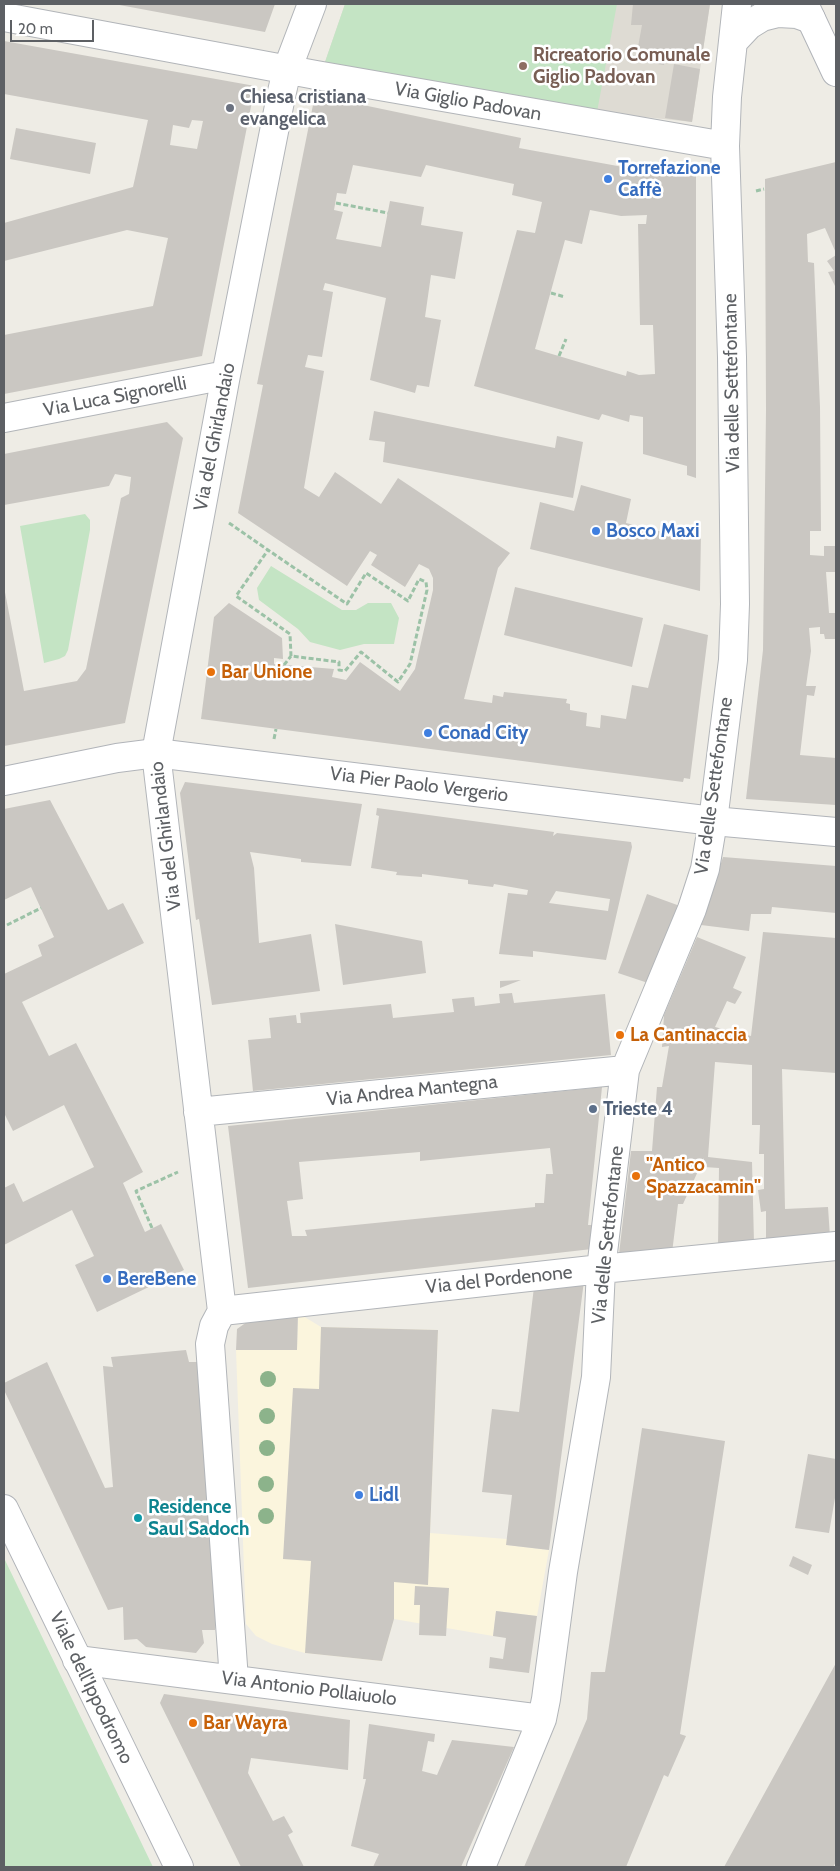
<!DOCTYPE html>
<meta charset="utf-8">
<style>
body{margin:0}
#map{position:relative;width:840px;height:1871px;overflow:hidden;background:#eeece5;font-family:Cabin,sans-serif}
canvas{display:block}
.frame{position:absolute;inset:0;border:5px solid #5d6064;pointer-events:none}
.scale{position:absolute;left:10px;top:20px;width:84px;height:22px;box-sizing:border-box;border:2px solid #5d6064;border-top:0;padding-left:6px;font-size:15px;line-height:18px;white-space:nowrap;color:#5d6064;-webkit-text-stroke:4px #fff;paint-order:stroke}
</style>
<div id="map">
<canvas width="840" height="1871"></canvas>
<div class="frame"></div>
<div class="scale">20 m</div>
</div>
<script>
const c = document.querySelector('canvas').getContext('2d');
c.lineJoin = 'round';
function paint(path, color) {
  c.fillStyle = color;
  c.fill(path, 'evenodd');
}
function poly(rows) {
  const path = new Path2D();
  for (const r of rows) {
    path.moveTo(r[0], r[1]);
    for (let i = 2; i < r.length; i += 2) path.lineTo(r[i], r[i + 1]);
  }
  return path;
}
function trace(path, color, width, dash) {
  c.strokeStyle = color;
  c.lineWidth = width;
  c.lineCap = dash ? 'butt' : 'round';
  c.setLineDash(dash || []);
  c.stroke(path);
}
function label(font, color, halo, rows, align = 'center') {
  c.font = font + ' Cabin,sans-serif';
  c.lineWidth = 5;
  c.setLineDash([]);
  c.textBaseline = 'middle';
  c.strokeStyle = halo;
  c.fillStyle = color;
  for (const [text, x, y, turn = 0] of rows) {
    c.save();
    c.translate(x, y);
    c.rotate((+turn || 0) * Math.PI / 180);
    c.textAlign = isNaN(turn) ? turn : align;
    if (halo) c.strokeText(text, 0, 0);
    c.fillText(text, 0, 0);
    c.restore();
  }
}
const commercial = poly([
 [298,1313,321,1327,438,1330,430,1533,507,1539,507,1545,549,1550,537,1616,496,1611,493,1636,394,1619,382,1661,305,1653,272,1644,256,1636,246,1624,236,1350,297,1349]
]);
const education = poly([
 [345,4,710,4,692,122,597,112,325,62]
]);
const green = poly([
 [345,4,617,4,597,112,325,62],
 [85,514,90,520,90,530,68,650,65,656,59,659,44,663,20,526],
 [271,566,342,610,356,610,368,603,391,603,399,618,394,644,364,644,340,650,310,642,298,629,259,600,257,588],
 [4,1558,153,1867,4,1867]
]);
const building = poly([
 [114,4,275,4,265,32],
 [633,4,710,4,702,57,675,52,674,60,665,59,664,65,645,62,648,51,638,47,642,25,631,25],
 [4,41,255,86,202,356,4,394,4,335,153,306,168,238,127,230,4,261,4,223,133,187,148,120,4,94],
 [192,120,203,121,197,149,170,145,173,125,189,128],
 [674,64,700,69,692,122,665,118],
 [315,95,521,138,519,148,634,169,635,163,696,174,696,478,687,475,687,466,643,454,643,417,630,415,629,422,602,414,599,420,474,386,517,230,535,233,542,202,512,195,514,184,426,165,421,177,353,165,346,194,337,193,334,210,343,212,336,239,381,247,390,201,424,207,421,225,463,232,455,279,431,275,425,317,441,320,429,387,417,385,415,393,370,380,386,298,325,283,323,290,333,292,322,357,308,355,305,367,324,371,304,488,319,497,335,472,381,504,398,478,510,553,498,568,464,699,492,703,493,695,503,697,504,692,567,699,566,703,570,704,570,710,587,713,586,726,600,728,601,715,626,719,632,685,648,688,664,624,708,635,690,779,684,778,683,782,201,719,214,617,229,603,282,638,283,659,274,658,274,664,334,669,332,677,346,680,360,662,400,691,415,669,433,590,433,578,429,569,419,564,405,587,371,565,377,555,370,551,347,586,238,513,263,385,257,384],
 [590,210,621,216,647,215,646,224,638,224,640,325,653,325,655,374,639,375,627,371,626,376,535,349,565,240,582,244],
 [16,128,96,143,90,174,10,159],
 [836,162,836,253,825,228,807,234,808,262,814,263,820,407,821,531,810,531,810,555,824,556,824,546,836,546,836,572,826,572,829,613,836,613,836,639,825,639,824,634,820,634,820,627,809,628,811,651,806,686,816,686,814,696,807,695,800,755,836,758,836,805,746,799,763,650,766,410,765,179],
 [836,255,836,288,828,272,834,271,827,261],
 [374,411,555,448,557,436,583,442,573,498,383,462,385,442,369,440],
 [167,422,183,438,125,723,4,746,4,587,24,691,77,681,86,669,121,498,129,494,131,477,115,474,109,486,4,505,4,454],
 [581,485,631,499,626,523,692,539,693,530,701,532,700,591,530,549,540,502,574,511],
 [515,587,643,618,632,667,504,635],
 [185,782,362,804,351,866,301,862,301,859,250,852,254,868,259,943,311,934,320,991,212,1005,199,919,196,920,180,793],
 [50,800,108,910,123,903,144,943,22,1002,49,1056,76,1043,143,1172,123,1183,145,1232,161,1224,184,1270,97,1312,75,1265,94,1256,72,1210,4,1245,4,1188,14,1183,23,1202,94,1167,64,1105,13,1131,4,1113,4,974,42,956,38,945,54,937,31,887,4,900,4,809],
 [377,808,554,832,553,836,557,833,631,842,632,847,606,960,533,951,533,957,499,954,508,893,527,895,528,890,494,884,493,887,468,884,468,880,422,874,422,877,396,875,397,872,371,868,379,816,376,815],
 [556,891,610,899,608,911,549,903],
 [723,857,836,866,836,913,772,907,771,914,751,914,749,931,701,925],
 [647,894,680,906,651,984,618,973],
 [335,924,422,941,426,973,343,985],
 [763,932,836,938,836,1073,782,1069,785,1209,828,1207,830,1237,766,1241,766,1211,761,1212,758,1190,764,1189,764,1154,759,1154,760,1125,752,1125,752,1065,715,1062,708,1157,752,1162,754,1243,718,1246,719,1168,704,1167,704,1158,683,1204,678,1204,672,1253,619,1254,631,1151,652,1151,657,1087,662,1087,669,1046,662,1047,664,1015,697,937,746,957,733,988,742,992,735,1004,727,1001,715,1027,751,1036],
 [521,980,500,988,500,981],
 [512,993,514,1003,605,994,611,1055,253,1091,248,1040,271,1038,269,1018,296,1015,297,1023,301,1023,300,1013,391,1004,393,1018,454,1012,452,999,474,997,475,1006,500,1003,499,994],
 [602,1087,588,1225,594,1225,592,1249,248,1288,228,1126],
 [550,1148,553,1174,546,1174,544,1203,535,1203,535,1207,305,1230,307,1236,292,1236,287,1201,303,1199,299,1162,420,1152,420,1161],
 [584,1281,549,1550,506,1545,512,1495,482,1492,492,1409,519,1412,534,1287],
 [298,1313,297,1350,236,1350,237,1329,254,1317],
 [321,1327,438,1330,428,1585,394,1582,394,1619,382,1661,305,1653,311,1561,283,1559,293,1388,319,1389],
 [186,1350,189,1362,198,1362,218,1615,215,1630,202,1630,204,1643,196,1653,146,1647,137,1639,124,1640,123,1607,108,1610,4,1390,4,1383,47,1362,105,1488,113,1487,103,1366,113,1367,111,1357],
 [642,1428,725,1441,680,1734,686,1736,668,1777,664,1775,626,1867,524,1867,587,1719,591,1672,605,1672],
 [808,1454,836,1459,836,1492,829,1533,795,1528],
 [793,1556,812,1565,808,1575,789,1566],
 [415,1586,449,1588,446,1636,419,1635,420,1605,414,1605],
 [496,1611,537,1616,529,1673,489,1668,490,1657,503,1659,506,1638,493,1636],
 [836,1663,836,1862,833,1867,724,1867],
 [164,1694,350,1720,348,1770,251,1758,248,1773,273,1821,284,1816,293,1832,288,1835,304,1867,241,1867,160,1703],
 [369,1724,435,1734,434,1742,428,1741,422,1771,437,1775,452,1740,514,1747,461,1867,373,1867,379,1854,351,1846,366,1779,363,1779]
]);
const path = poly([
 [756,191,764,189],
 [336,203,388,213],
 [551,293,565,297],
 [559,356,566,339],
 [229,523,268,550,347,604,366,573,408,601,419,579,426,582,427,590,410,664,398,682,361,652,345,671,339,670,339,662,291,656,290,634,236,596,268,550],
 [284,665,291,656],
 [274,739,276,729],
 [7,925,41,908],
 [152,1228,136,1191,178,1172]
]);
const street = poly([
 [4,17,316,75,725,146],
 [733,42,749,25,762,17,778,13,797,14,811,19],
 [4,418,226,375],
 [198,1112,625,1070],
 [222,1311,601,1269,836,1246],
 [77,1660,542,1719],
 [234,1680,210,1344,214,1326,222,1311,156,753,226,375,281,96,287,70,312,4],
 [481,1867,542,1719,546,1699,563,1572,596,1377,601,1269,625,1070,692,909,705,869,713,821,733,660,735,604,732,357,725,146,727,97,737,4]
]);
const secondary = poly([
 [804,4,836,72],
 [4,781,117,758,156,753,713,821,836,832],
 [4,1509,179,1867]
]);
const trees = [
 [268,1379],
 [267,1416],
 [267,1448],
 [266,1484],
 [266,1516]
];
const markers = [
 [523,66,5,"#8d6e63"],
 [230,108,5,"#6b7280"],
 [608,179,5,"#3f7fe0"],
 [596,531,5,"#3f7fe0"],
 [211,672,5,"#e8710a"],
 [428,733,5,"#3f7fe0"],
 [620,1035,5,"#e8710a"],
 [593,1109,5,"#5c6f8a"],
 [636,1176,5,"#e8710a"],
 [107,1279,5,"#3f7fe0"],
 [359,1495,5,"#3f7fe0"],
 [138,1518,5,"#0f9aa8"],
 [193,1723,5,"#e8710a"]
];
const educationNames = [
 ["Ricreatorio Comunale",533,55],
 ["Giglio Padovan",533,77]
];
const worshipNames = [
 ["Chiesa cristiana",240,97],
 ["evangelica",240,119]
];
const streetNames = [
 ["Via Giglio Padovan",468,102,10],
 ["Via delle Settefontane",732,383,-91],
 ["Via Luca Signorelli",115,397,-11],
 ["Via del Ghirlandaio",215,437,-79],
 ["Via Pier Paolo Vergerio",419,785,7],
 ["Via delle Settefontane",714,786,-82],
 ["Via del Ghirlandaio",166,836,-97],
 ["Via Andrea Mantegna",412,1091,-6],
 ["Via delle Settefontane",608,1235,-84],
 ["Via del Pordenone",499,1280,-6],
 ["Viale dell'Ippodromo",91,1688,64],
 ["Via Antonio Pollaiuolo",309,1689,7]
];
const shopNames = [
 ["Torrefazione",618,168],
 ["Caffè",618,190],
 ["Bosco Maxi",606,531],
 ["Conad City",438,733],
 ["BereBene",117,1279],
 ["Lidl",369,1495]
];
const foodNames = [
 ["Bar Unione",221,672],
 ["La Cantinaccia",630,1035],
 ["''Antico",646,1165],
 ["Spazzacamin''",646,1187],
 ["Bar Wayra",203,1723]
];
const serviceNames = [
 ["Trieste 4",603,1109]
];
const cultureNames = [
 ["Residence",148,1507],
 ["Saul Sadoch",148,1529]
];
paint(commercial, '#fbf5dd');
paint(education, '#dedbd3');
paint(green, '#c4e4c4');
paint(building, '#cac7c2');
trace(street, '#b2b5b9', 30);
trace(secondary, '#b1b4b9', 30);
trace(path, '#9cc2a7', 3, [5, 2.5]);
trace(street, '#fff', 28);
trace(secondary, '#fff', 28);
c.fillStyle = '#8cb38b';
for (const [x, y] of trees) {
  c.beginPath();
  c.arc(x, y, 8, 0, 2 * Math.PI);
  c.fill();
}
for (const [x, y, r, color] of markers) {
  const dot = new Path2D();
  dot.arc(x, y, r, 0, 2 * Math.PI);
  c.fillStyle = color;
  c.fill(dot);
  trace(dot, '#fff', 2);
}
label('bold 19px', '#785e54', '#fff', educationNames, 'left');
label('bold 19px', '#5b616d', '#fff', worshipNames, 'left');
label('19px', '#5d6064', '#fff', streetNames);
label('bold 19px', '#366cbe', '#fff', shopNames, 'left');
label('bold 19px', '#c56008', '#fff', foodNames, 'left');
label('bold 19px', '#4e5e75', '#fff', serviceNames, 'left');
label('bold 19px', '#0d838f', '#fff', cultureNames, 'left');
</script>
